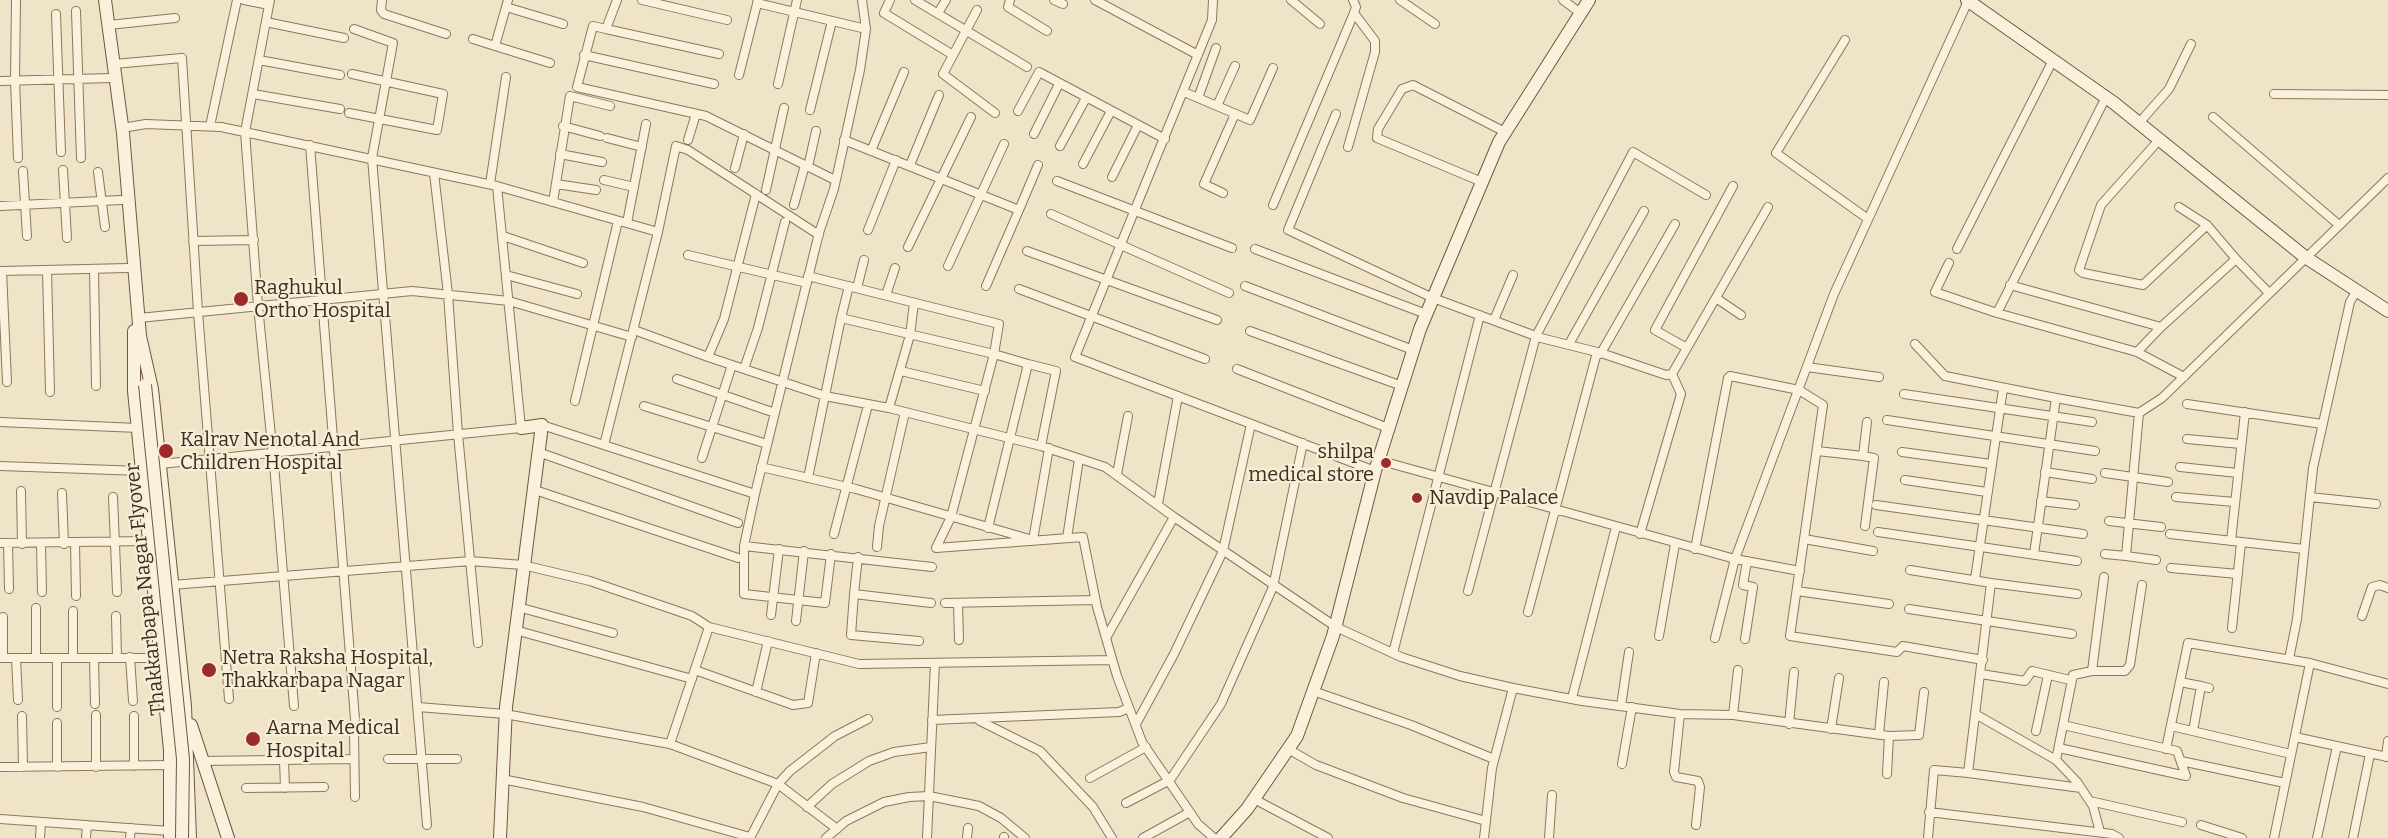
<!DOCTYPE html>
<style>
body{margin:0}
canvas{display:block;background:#f0e4c8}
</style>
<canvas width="2388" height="838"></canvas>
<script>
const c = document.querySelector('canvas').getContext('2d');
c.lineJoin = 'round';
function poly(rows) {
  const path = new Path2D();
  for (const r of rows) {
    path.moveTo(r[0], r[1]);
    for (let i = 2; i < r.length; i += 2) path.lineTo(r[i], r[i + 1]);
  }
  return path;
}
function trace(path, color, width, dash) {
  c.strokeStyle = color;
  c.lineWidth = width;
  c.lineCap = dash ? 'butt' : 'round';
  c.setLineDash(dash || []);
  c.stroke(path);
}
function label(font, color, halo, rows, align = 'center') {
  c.font = font + ' Bitter,serif';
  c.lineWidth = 4.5;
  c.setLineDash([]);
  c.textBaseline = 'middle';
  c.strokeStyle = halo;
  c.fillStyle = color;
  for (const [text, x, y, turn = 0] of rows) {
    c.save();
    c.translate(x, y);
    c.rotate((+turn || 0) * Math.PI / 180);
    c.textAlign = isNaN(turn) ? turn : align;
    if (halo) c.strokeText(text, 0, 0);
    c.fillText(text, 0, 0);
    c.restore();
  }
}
const street = poly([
 [16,0,15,80,18,158],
 [244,0,269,5],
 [270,0,245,132,258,306,275,476,294,706],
 [382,0,381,10,384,14,446,34],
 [617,0,606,29,593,26,577,87,706,116,835,180],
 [642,0,727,20],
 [890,0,884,13,953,55],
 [915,0,1027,67],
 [1010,0,1008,7,1047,31],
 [1054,0,1063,4],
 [1095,0,1198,55],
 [1213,0,1212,20,1075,357,1375,471],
 [1291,0,1320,24],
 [1400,0,1435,24],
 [1563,0,1579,12],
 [757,3,866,29],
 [506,7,563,24],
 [977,10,943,74,995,113],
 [76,11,81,158],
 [938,13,946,0],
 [56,14,61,152],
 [266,22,344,38],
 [109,25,175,18],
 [354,29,393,43,372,158,427,825],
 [606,29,719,54],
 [473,39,495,46,508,0],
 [1845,40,1776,153,1868,219],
 [495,46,550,63],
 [584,55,714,84],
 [259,60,340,75],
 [114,64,182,58,198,312,229,699],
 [739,75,758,0],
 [0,81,112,78],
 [778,84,797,0],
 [1184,92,1250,120,1273,68],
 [253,94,340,109],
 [2274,94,2388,95],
 [1198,98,1216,48],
 [1217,106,1235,66],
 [810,110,832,21],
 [1018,111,1039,72,1165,139],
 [349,113,437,130,443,94,352,74],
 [1336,114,1288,230,1433,298,1541,338,1601,353,1675,224],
 [2213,117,2339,225],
 [2139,123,2169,89,2191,44],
 [210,126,237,0],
 [563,126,600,136],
 [122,128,146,124,221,127,497,186,658,232],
 [1034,134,1059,84],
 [607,138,642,147],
 [688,140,696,114],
 [844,140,1019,210,1038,165],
 [2159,140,2101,205,2079,270,2083,273,2143,285,2207,225],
 [310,145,355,719],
 [1060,146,1086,98],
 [1348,147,1375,52,1375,41,1354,13],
 [871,151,904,72],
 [560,154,602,162],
 [1083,164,1111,111],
 [910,165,939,95],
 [808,167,816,131],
 [735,168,744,134],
 [63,170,67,238],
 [23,171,27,236],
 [98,172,105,227],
 [434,173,448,294,458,434,478,643],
 [1112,177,1138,125],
 [604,180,634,187],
 [1057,181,1232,248],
 [1482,182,1377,138,1378,129,1402,89,1413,85,1505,132],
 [490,184,506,77],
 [556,184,596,190],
 [766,190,784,108],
 [1223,193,1204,184,1235,114],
 [553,202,570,96,610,106],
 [794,205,805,165],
 [1273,205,1354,13,1356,7,1353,0],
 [0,206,121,200],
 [2179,207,2207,225,2236,259],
 [1051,214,1229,293],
 [627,223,646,124],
 [868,230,896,160],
 [503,236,583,263],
 [193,241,254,240],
 [908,247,971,117],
 [1255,249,1426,314],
 [1957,249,2053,60],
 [1027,251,1217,320],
 [688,255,807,283],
 [1949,263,1935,292,1997,313,2137,352,2184,377],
 [948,266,1004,144],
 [94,269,96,386],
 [47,270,50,392],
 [0,271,2,271,7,382],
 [2,271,128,268],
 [506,275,577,294],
 [808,276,999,324,994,354,841,318,808,478],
 [2010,285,2161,327,2236,259,2269,293],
 [986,286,1019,210],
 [1245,286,1413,350],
 [857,288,864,260],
 [1019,289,1205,359],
 [886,295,895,268],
 [1716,298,1741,315],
 [1997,313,2106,97],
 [139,318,412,291,509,301,632,337],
 [841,318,849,286],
 [1494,320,1513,275],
 [634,330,708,357,724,319,756,194],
 [1250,331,1402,386],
 [1569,344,1644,211],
 [1915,344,1945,376,2056,398],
 [1687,348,1655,330,1733,186],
 [2137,352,2161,327],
 [708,357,825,396,889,408,1041,446,1105,467,1174,517],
 [1028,364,1056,371,1041,446],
 [1807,367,1879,377],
 [744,369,758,328,785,222],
 [1237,369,1388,428],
 [901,371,985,391],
 [677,379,775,413],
 [1904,394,2092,422],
 [575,401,618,221],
 [2187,404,2322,424],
 [644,406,767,444],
 [889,408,910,335,914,303],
 [2139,413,2126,556,2156,560],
 [1887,420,2095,451],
 [0,422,138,428],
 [542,425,755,494],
 [2187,439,2241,444],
 [604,445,658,232,676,146,688,150,819,235],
 [1817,451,1863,456,1867,422],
 [538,452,738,523],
 [1902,452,1991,464],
 [1863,456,1874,458,1865,526],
 [702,458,732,365],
 [1378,460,1735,559,1715,638],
 [160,464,521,428,497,186],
 [0,466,142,471],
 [761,467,856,489,1033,540,1049,448],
 [2180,467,2238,473],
 [2045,472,2092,479],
 [2105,473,2168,482],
 [1117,474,1128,416],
 [1905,480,1987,492],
 [532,489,738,558],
 [21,491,22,544],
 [62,493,64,544],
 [113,497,117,592],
 [2176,497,2235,502],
 [2310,497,2376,504],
 [2041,501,2075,505],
 [1158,504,1178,396],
 [1876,505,2083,534],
 [2109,521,2161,527],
 [988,528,1028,364,994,354,951,517,936,548,1083,537,1097,607,1117,676,1142,742,1198,824,1214,838],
 [1878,532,2077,561],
 [834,534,868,405],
 [1640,534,1681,394,1672,374],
 [2170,534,2304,549],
 [1067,538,1079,459],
 [2231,541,2245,412],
 [0,543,148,541],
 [8,543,9,589],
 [75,543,76,596],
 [41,544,42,592],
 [744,546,932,567],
 [877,547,879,526,905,412],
 [1695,549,1728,378,1730,376,1799,390,1823,405,1804,539],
 [1873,551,1804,539,1790,636,1897,652,1903,646,1983,660],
 [831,554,825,603,744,594,744,546,755,494,819,233,834,189,860,70,866,29,862,0],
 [2034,554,2056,398,2139,413,2162,398,2388,178],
 [2105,554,2126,556],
 [858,557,854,594,931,603],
 [2171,568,2238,574],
 [1910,570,1991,583,1968,773,1934,770,1928,838],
 [1800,571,1735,559,1834,294,1968,1],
 [1975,579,2003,389],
 [1991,583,2077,594],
 [172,585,470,561,523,565,590,581,692,616,709,627,859,664,1112,660],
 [1468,591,1536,336,1633,152,1706,195],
 [1797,591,1889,604],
 [854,594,851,635,919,641],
 [945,603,1095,600],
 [958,603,959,640],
 [518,607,613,633],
 [36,608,36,658],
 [1909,609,2072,634],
 [1528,612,1596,356,1601,353,1666,375,1672,374,1768,207],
 [771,615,779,549],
 [116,616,117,657],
 [2362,616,2372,587,2380,585,2388,588],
 [3,617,3,658],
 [796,621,804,551],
 [2232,628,2241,543],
 [515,630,692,679],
 [1659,636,1675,544],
 [1106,638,1174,517,1336,627,1401,657,1460,676,1513,688,1492,768,1484,838],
 [1745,639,1753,587,1743,585,1747,561],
 [1393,653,1480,315],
 [130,657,133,701],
 [0,658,161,658],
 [16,658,18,700],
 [57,658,57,707],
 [73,658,73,611],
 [94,658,95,704],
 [2289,659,2297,619,2313,468,2350,302,2356,292],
 [695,670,793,705,808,703,816,653],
 [2092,671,2104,577],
 [1981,674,2025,681,2032,671,2070,680],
 [2180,682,2201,686],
 [1513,688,1582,701,1680,714,1733,715,1889,736,1919,735,1924,692],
 [1313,691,1411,725,1494,759],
 [756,692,768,641],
 [1572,698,1616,527],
 [1621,706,1629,652],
 [418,707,505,714,670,744,778,784,837,829],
 [1680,714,1674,772,1676,777,1698,781,1700,787,1696,825],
 [96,715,96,767],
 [1733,715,1738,670],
 [1977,715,2056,760],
 [22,716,23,767],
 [134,716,134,766],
 [932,720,1119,712,1129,708],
 [980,721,1040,751,1093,807,1112,838],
 [57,723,57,767],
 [1136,724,1174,654,1223,551,1251,424],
 [1789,724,1794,672],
 [2171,726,2291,754],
 [1831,729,1839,678],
 [354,731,355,797],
 [2036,731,2048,675],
 [2193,731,2201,686,2209,688],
 [1879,734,1884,682],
 [2295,737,2388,757],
 [670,744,709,627],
 [2059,748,2186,776,2177,751,2063,725],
 [1288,749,1316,765,1403,798,1486,821],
 [2166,749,2188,643,2310,663],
 [2386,757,2388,741],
 [388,759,457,759],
 [284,760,285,788],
 [202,761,354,759],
 [2181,761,2285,783],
 [1622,764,1632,707],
 [0,767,171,765],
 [1968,773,2081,788],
 [1887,774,1889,736],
 [1090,778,1146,747],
 [502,779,643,807,750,837],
 [246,788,324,787],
 [1254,799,1328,838],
 [2090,801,2182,822],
 [1126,803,1170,780,1221,704,1273,587,1303,443],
 [807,807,832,784,869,761,894,752,931,747],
 [1929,812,2112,834,2119,838],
 [0,819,170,831],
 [2201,825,2242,838],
 [2100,832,2093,806,2077,782,2056,760,2073,675,2092,671,2125,671,2130,665,2142,585],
 [40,838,41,822],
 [86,838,87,825],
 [130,838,131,828],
 [750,838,778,784,790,771,835,736,868,719],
 [826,838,846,821,884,802,909,797,929,796,979,806,1001,818,1025,838],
 [927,838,935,663],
 [967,838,968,828],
 [1004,838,1004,837],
 [1143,838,1190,812],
 [1549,838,1552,795],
 [2274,838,2310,663,2388,684],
 [2317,838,2337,746],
 [2353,838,2370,754]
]);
const secondary = poly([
 [105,0,123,133,140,336,152,389,185,706,190,838],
 [1967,0,2114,103,2305,257,2388,311],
 [134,331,134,391,170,750,170,838],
 [191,725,228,838],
 [500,838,506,707,542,425,521,428],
 [1221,838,1247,809,1297,736,1333,636,1375,471,1420,329,1499,142,1589,0]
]);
const secondaryBridge = poly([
 [145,385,183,759,182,838]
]);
const markers = [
 [241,299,8,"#9e2a2b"],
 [166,451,8,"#9e2a2b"],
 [1386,463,6,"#9e2a2b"],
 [1417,498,6,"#9e2a2b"],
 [209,670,8,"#9e2a2b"],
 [253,739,8,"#9e2a2b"]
];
const poiNames = [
 ["Raghukul",254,288],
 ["Ortho Hospital",254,311],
 ["Kalrav Nenotal And",180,440],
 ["Children Hospital",180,463],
 ["shilpa",1374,452,"right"],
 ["medical store",1374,475,"right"],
 ["Navdip Palace",1429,498],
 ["Netra Raksha Hospital,",222,658],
 ["Thakkarbapa Nagar",222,681],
 ["Aarna Medical",266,728],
 ["Hospital",266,751]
];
const streetNames = [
 ["Thakkarbapa Nagar Flyover",146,589,-96]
];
trace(street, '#8d765c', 10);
trace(secondary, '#6f573f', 14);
trace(street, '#faf1dc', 8);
trace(secondary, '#faf1dc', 12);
trace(secondaryBridge, '#6f573f', 14, []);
trace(secondaryBridge, '#faf1dc', 12);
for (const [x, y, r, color] of markers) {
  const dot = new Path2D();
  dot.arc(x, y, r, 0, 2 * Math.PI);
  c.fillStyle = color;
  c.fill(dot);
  trace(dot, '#f7eed8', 2);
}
label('20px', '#3d2e20', '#f7eed8', poiNames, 'left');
label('20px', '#3d2e20', '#f7eed8', streetNames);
</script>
